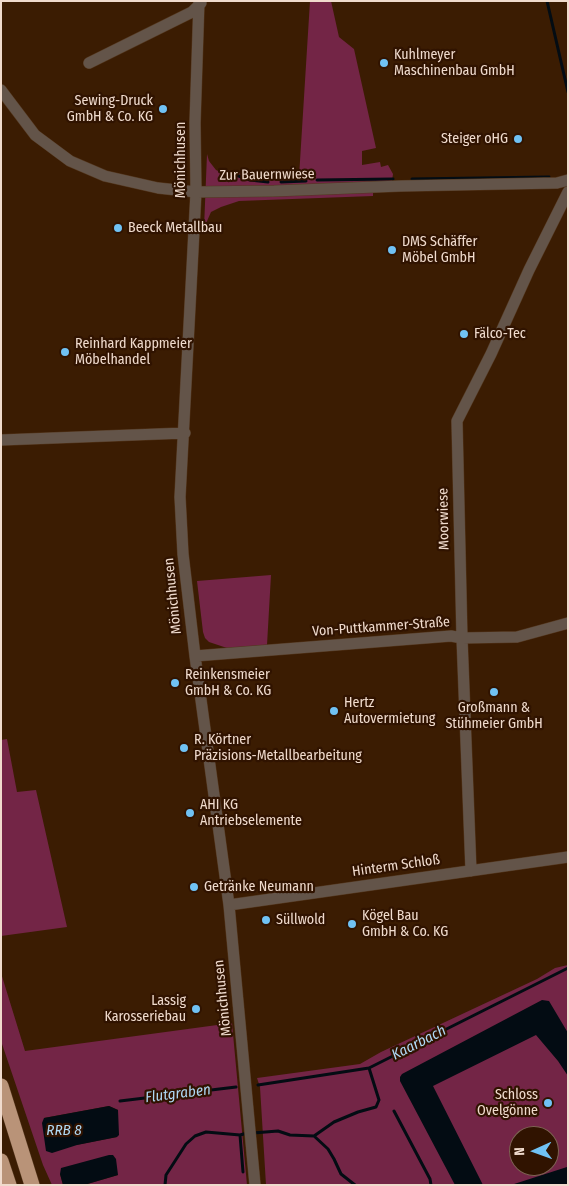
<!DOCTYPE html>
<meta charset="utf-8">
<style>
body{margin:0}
#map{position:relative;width:569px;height:1186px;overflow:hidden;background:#3b1c02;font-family:"Fira Sans Condensed",sans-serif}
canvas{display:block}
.frame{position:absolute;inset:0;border:2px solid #f0dbcd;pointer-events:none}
.north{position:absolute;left:509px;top:1126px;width:50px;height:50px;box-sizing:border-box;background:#301300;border:1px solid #7d6352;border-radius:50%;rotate:268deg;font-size:14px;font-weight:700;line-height:20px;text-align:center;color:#f0dbcd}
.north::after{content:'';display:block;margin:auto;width:18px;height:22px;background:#70c2f4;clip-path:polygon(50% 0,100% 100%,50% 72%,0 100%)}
</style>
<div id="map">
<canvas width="569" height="1186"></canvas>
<div class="frame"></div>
<div class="north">N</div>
</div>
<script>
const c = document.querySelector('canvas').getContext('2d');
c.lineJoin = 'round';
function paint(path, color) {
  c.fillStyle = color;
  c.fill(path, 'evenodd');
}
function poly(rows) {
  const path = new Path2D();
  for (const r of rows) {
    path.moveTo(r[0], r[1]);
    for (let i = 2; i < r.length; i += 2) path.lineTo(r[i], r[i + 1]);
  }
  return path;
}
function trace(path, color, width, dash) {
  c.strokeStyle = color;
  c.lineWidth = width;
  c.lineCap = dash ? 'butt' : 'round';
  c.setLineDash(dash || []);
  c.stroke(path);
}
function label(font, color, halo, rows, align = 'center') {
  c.font = font + ' "Fira Sans Condensed",sans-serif';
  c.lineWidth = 4.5;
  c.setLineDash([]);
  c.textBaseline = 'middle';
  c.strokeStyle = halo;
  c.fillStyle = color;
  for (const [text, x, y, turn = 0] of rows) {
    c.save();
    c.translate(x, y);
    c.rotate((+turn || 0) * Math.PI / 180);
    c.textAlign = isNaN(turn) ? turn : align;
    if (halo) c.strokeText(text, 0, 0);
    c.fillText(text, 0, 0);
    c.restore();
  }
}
const green = poly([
 [310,1,331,1,339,37,354,49,376,148,362,151,362,165,380,162,381,167,388,165,393,174,392,181,373,184,373,196,239,201,221,207,211,212,204,228,207,154,209,161,216,170,225,174,230,170,248,176,263,178,299,177],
 [271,575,267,645,227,648,209,642,205,638,203,632,197,581],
 [7,739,17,792,36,790,67,927,1,936,1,740],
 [568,965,568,1185,266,1185,260,1087,257,1078,360,1064,381,1052,537,979,555,968],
 [519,1136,549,1136,549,1166,519,1166],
 [1,973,25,1051,232,1023,247,1185,84,1185,118,1175,60,1174,63,1185,52,1185,43,1165,1,1041],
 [109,1106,118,1110,117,1137,76,1145,44,1118]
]);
const water = poly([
 [542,1000,549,1001,568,1033,568,1076,558,1061,536,1035,433,1086,483,1185,455,1185,400,1081,400,1077,402,1074],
 [109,1106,118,1110,119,1135,117,1137,77,1145,52,1153,46,1151,42,1123,44,1118],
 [109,1155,113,1155,116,1159,118,1175,84,1185,63,1185,60,1174,61,1168],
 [567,1167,568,1185,511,1185]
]);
const stream = poly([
 [547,1,568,92],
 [233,174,250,180,268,182],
 [412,179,549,177],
 [317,180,393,179],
 [281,182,306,181],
 [258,1085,369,1068,568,968],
 [120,1101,236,1087],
 [394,1111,430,1179,431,1185],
 [253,1133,278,1131,290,1135,314,1136,334,1122,358,1112,376,1107,379,1100,369,1068],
 [240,1135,243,1172],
 [314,1136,328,1149,334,1159,341,1174,355,1185],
 [165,1185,166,1175,186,1144,195,1136,206,1132,240,1135,247,1133]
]);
const minor = poly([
 [199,1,195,123,196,192,180,497,183,554,195,656,229,905,255,1185],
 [89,63,192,12,201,3],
 [1,90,35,135,70,161,105,176,158,188,196,192,274,191,401,186,557,183,568,180],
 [1,440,185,433],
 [195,656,451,636,462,638,517,637,568,623],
 [471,871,462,638,457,421,491,354,529,270,568,192],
 [229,905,568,857]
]);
const motorway = poly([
 [1,1086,32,1185],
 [1,1161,9,1185]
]);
const markers = [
 [384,63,5,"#70c2f4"],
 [163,109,5,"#70c2f4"],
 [518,139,5,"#70c2f4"],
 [118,228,5,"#70c2f4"],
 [392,250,5,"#70c2f4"],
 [464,334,5,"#70c2f4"],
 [65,352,5,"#70c2f4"],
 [175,683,5,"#70c2f4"],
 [494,692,5,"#70c2f4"],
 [334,711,5,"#70c2f4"],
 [184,748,5,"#70c2f4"],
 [190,813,5,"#70c2f4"],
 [194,887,5,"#70c2f4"],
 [266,920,5,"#70c2f4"],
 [352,924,5,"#70c2f4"],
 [196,1009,5,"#70c2f4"],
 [548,1103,5,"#70c2f4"]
];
const poiNames = [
 ["Kuhlmeyer",394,55],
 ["Maschinenbau GmbH",394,71],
 ["Sewing-Druck",153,101,"right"],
 ["GmbH & Co. KG",153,117,"right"],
 ["Steiger oHG",508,139,"right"],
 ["Beeck Metallbau",128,228],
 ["DMS Schäffer",402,242],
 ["Möbel GmbH",402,258],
 ["Fälco-Tec",474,334],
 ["Reinhard Kappmeier",75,344],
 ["Möbelhandel",75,360],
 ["Reinkensmeier",185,675],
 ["GmbH & Co. KG",185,691],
 ["Hertz",344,703],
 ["Autovermietung",344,719],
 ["Großmann &",494,708,"center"],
 ["Stühmeier GmbH",494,724,"center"],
 ["R. Körtner",194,740],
 ["Präzisions-Metallbearbeitung",194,756],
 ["AHI KG",200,805],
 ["Antriebselemente",200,821],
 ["Getränke Neumann",204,887],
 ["Kögel Bau",362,916],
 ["GmbH & Co. KG",362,932],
 ["Süllwold",276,920],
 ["Lassig",186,1001,"right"],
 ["Karosseriebau",186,1017,"right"],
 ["Schloss",538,1095,"right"],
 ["Ovelgönne",538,1111,"right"]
];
const streetNames = [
 ["Mönichhusen",181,160,-90],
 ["Zur Bauernwiese",267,175,-1],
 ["Moorwiese",444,519,-91],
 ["Mönichhusen",173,596,-96],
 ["Von-Puttkammer-Straße",381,627,-4],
 ["Hinterm Schloß",396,866,-8],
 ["Mönichhusen",223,998,-96]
];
const waterNames = [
 ["Kaarbach",419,1043,-27],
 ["Flutgraben",178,1094,-7],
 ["RRB 8",64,1131]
];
paint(green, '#732546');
paint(water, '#030c13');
trace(stream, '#030c13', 3);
trace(minor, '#54371e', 12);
trace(motorway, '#54371e', 16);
trace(minor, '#635449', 11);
trace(motorway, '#b99378', 15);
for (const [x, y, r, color] of markers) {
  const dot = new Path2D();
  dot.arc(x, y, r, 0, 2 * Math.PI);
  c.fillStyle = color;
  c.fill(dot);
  trace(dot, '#301300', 2);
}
label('14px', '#f0dbcd', '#301300', poiNames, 'left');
label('14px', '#f0dbcd', '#301300', streetNames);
label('italic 15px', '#afd9f4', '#301300', waterNames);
</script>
